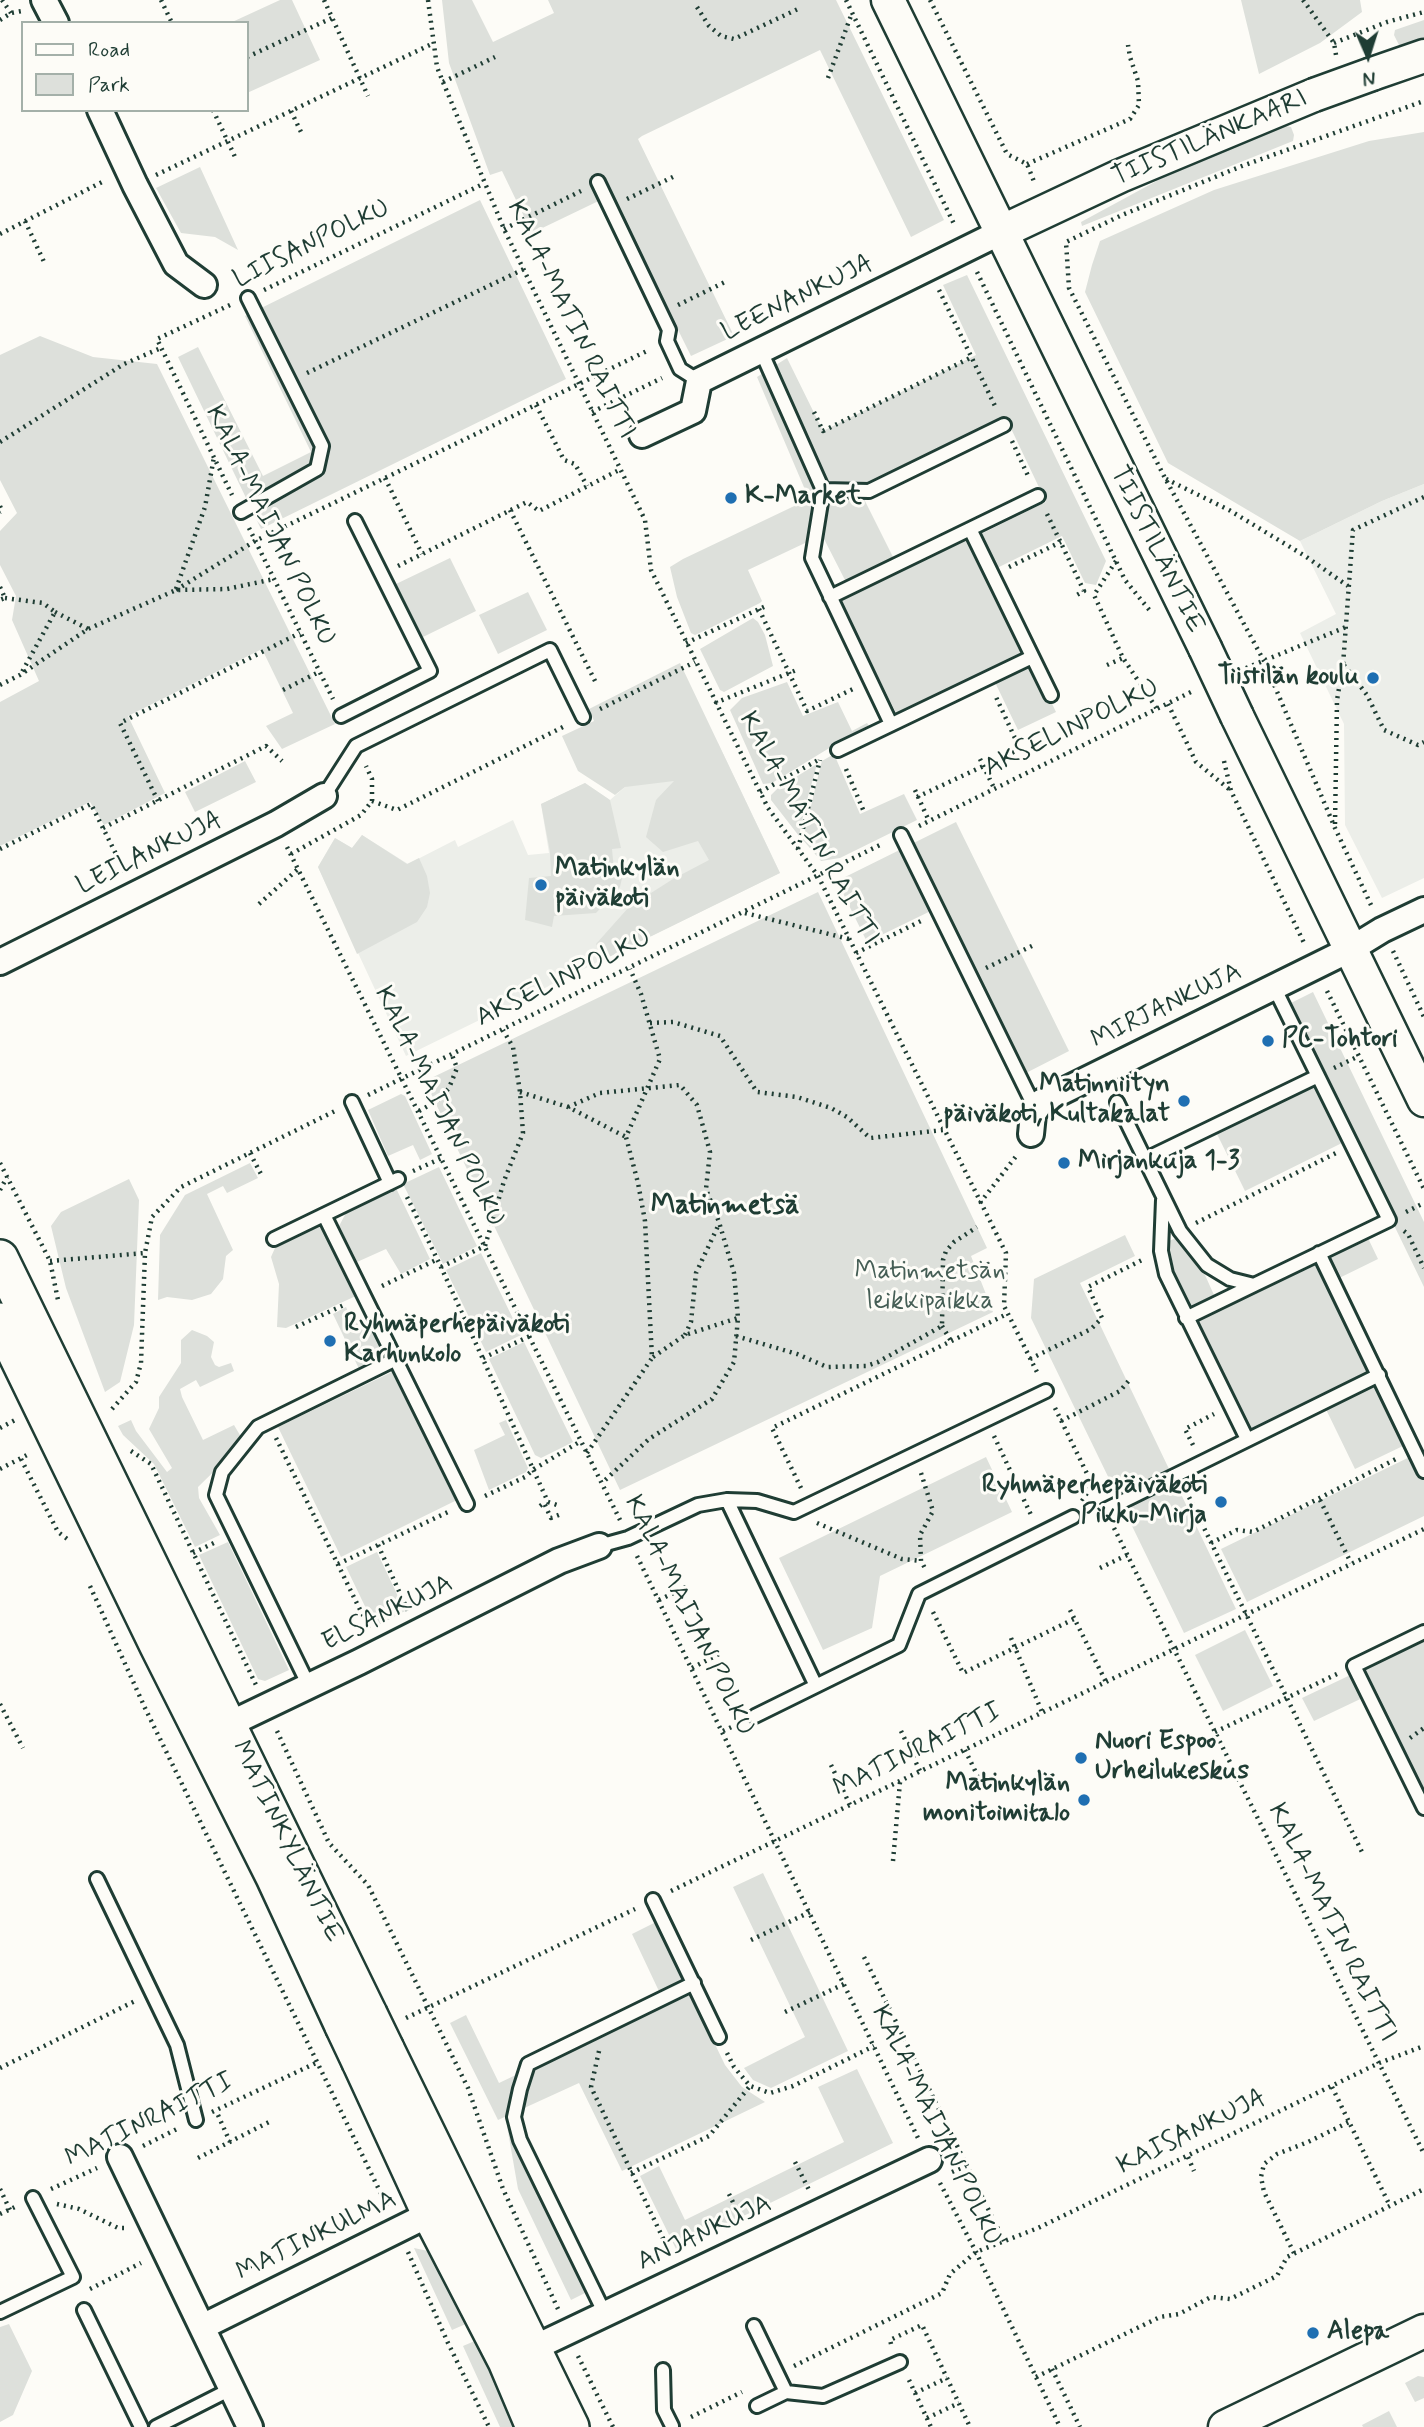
<!DOCTYPE html>
<meta charset="utf-8">
<style>
body{margin:0}
#map{position:relative;width:1424px;height:2427px;overflow:hidden;background:#fdfcf7;font-family:Mynerve,sans-serif}
canvas{display:block}
.legend{position:absolute;left:21px;top:21px;width:228px;height:91px;box-sizing:border-box;background:#fdfcf7;border:2px solid #a4b0a9;margin:0;padding:9px 12px;list-style:none;font-size:21px;color:#1f3d34}
.legend li{display:flex;align-items:center;gap:14px;height:35px}
.legend b{width:35px;border:2px solid #a4b0a9}
.north{position:absolute;left:1333px;top:21px;width:70px;height:70px;-webkit-text-stroke:5px #fdfcf7;paint-order:stroke;rotate:177deg;font-size:19px;font-weight:700;line-height:28px;text-align:center;color:#1f3d34}
.north::after{content:'';display:block;margin:auto;width:24px;height:32px;background:#1f3d34;clip-path:polygon(50% 0,100% 100%,50% 72%,0 100%)}
</style>
<div id="map">
<canvas width="1424" height="2427"></canvas>
<ul class="legend">
<li><b style="height:9px;background:#fdfcf7"></b>Road</li>
<li><b style="height:19px;background:#dde0db"></b>Park</li>
</ul>
<div class="north">N</div>
</div>
<script>
const c = document.querySelector('canvas').getContext('2d');
c.lineJoin = 'round';
function paint(path, color) {
  c.fillStyle = color;
  c.fill(path, 'evenodd');
}
function poly(rows) {
  const path = new Path2D();
  for (const r of rows) {
    path.moveTo(r[0], r[1]);
    for (let i = 2; i < r.length; i += 2) path.lineTo(r[i], r[i + 1]);
  }
  return path;
}
function trace(path, color, width, dash) {
  c.strokeStyle = color;
  c.lineWidth = width;
  c.lineCap = dash ? 'butt' : 'round';
  c.setLineDash(dash || []);
  c.stroke(path);
}
function label(font, color, halo, rows, align = 'center') {
  c.font = font + ' Mynerve,sans-serif';
  c.lineWidth = 6;
  c.setLineDash([]);
  c.textBaseline = 'middle';
  c.strokeStyle = halo;
  c.fillStyle = color;
  for (const [text, x, y, turn = 0] of rows) {
    c.save();
    c.translate(x, y);
    c.rotate((+turn || 0) * Math.PI / 180);
    c.textAlign = isNaN(turn) ? turn : align;
    if (halo) c.strokeText(text, 0, 0);
    c.fillText(text, 0, 0);
    c.restore();
  }
}
const built = poly([
 [1424,484,1424,878,1382,898,1345,825,1344,724,1300,633,1336,614,1300,541,1382,501],
 [718,743,780,873,406,1056,318,867,335,838,352,848,362,835,408,864,455,840,458,847,513,820,528,855,549,853,541,804,585,783,610,800,625,787]
]);
const green = poly([
 [280,0,292,0,320,60,247,93,247,23,230,23],
 [442,0,472,0,493,42,554,13,548,0,836,0,944,220,911,237,820,50,642,136,638,139,734,336,691,356,611,195,532,233,502,171,490,175,449,63],
 [1241,0,1360,0,1362,12,1320,43,1259,74],
 [1424,20,1424,40,1400,47,1394,35,1395,30],
 [1285,126,1291,127,1294,135,1293,141,1082,226,1081,222,1164,177],
 [1424,132,1424,484,1382,501,1300,541,1168,463,1085,292,1092,265,1100,241,1214,190,1369,141],
 [200,167,238,250,215,237,181,233,156,188],
 [480,200,566,379,261,529,178,357,198,347,263,476,311,452,245,316],
 [967,275,1106,561,1096,585,1085,583,1062,536,997,568,981,534,1046,502,1006,418,860,491,894,559,846,582,822,535,748,570,762,601,760,603,708,629,695,635,691,633,677,597,670,567,683,559,809,499,757,377,787,358,823,431,976,355,943,285],
 [40,336,93,357,157,364,335,724,282,749,266,726,293,713,262,649,128,716,165,793,104,825,90,802,0,846,0,702,39,681,12,620,16,596,0,565,0,531,17,513,0,480,0,355],
 [970,535,1056,712,1018,730,990,672,898,717,840,599],
 [450,558,476,611,423,637,396,584],
 [528,592,547,630,498,654,479,615],
 [753,618,758,622,765,635,773,666,724,692,720,690,700,649],
 [680,663,780,873,607,958,596,944,629,907,673,879,709,860,698,841,663,852,646,837,656,800,674,781,625,787,615,795,578,771,562,736,594,721,589,709],
 [787,682,803,716,838,702,852,731,867,723,869,726,849,736,772,783,763,784,730,710,742,698],
 [834,754,860,814,904,794,917,820,840,858,821,861,803,840,820,768,822,761],
 [245,761,256,782,195,812,185,792],
 [817,764,804,811,799,836,771,800,771,795,778,788],
 [585,783,610,800,621,848,612,849,614,870,624,869,620,887,596,913,554,916,552,927,525,920,529,878,551,876,550,852,541,804],
 [956,822,1069,1051,1024,1074,941,906,867,942,837,881],
 [362,835,407,864,419,858,427,876,430,893,427,907,417,922,357,954,318,867,335,838,352,848],
 [818,892,987,1248,971,1256,993,1312,620,1490,425,1081],
 [1313,992,1424,1222,1424,1287,1287,1005],
 [1314,1084,1344,1142,1245,1191,1216,1132],
 [401,1094,405,1096,432,1154,420,1160,413,1145,388,1156,368,1110],
 [250,1163,258,1178,227,1193,223,1186,207,1194,233,1250,226,1256,223,1279,211,1294,192,1300,167,1297,158,1300,160,1235,185,1195],
 [439,1167,477,1246,443,1264,403,1184],
 [129,1179,139,1200,134,1325,120,1382,105,1392,66,1288,51,1226,61,1212],
 [395,1186,430,1259,401,1274,386,1249,357,1262,338,1228,347,1211],
 [324,1223,358,1295,286,1328,277,1327,279,1284,271,1257,275,1248],
 [1125,1235,1135,1256,1080,1283,1236,1609,1184,1633,1031,1318,1034,1279],
 [1367,1236,1378,1259,1327,1284,1405,1445,1355,1469,1320,1397,1249,1432,1194,1319],
 [1176,1238,1205,1275,1214,1295,1190,1307,1174,1273,1169,1241],
 [481,1253,521,1335,486,1352,446,1270],
 [346,1307,350,1316,356,1314,367,1326,374,1324,383,1354,380,1361,360,1371,333,1314],
 [192,1330,207,1336,214,1342,211,1357,215,1365,219,1367,231,1363,234,1371,200,1387,196,1380,180,1389,182,1397,203,1440,234,1425,244,1442,198,1487,199,1498,220,1535,195,1547,154,1464,123,1435,118,1426,131,1420,136,1431,167,1472,172,1468,149,1429,159,1408,159,1397,181,1363,181,1340],
 [524,1342,573,1442,541,1458,535,1455,489,1359],
 [394,1371,457,1500,341,1557,278,1427],
 [506,1420,528,1468,526,1472,489,1490,474,1450,505,1435,499,1423],
 [1424,1450,1424,1516,1247,1602,1221,1549],
 [986,1457,1012,1512,880,1576,872,1628,823,1650,779,1558],
 [228,1542,289,1670,265,1681,258,1679,199,1555],
 [377,1552,405,1611,375,1627,346,1567],
 [1245,1630,1273,1686,1223,1711,1195,1655],
 [1424,1640,1424,1799,1373,1693,1314,1721,1302,1698],
 [763,1873,848,2051,771,2088,753,2080,744,2068,805,2037,733,1887],
 [656,1922,725,2065,742,2087,765,2102,622,2171,579,2083,498,2120,450,2023,466,2015,499,2083,665,2004,632,1934],
 [857,2069,893,2143,676,2249,640,2176,659,2166,685,2220,844,2142,818,2087],
 [512,2124,589,2291,571,2300,518,2189,507,2126],
 [414,2248,428,2251,440,2257,475,2320,452,2330],
 [9,2324,32,2371,13,2415,0,2422,0,2327],
 [484,2337,518,2427,500,2427,463,2346],
 [1418,2376,1424,2377,1424,2398,1415,2402,1405,2383],
 [1389,2411,1397,2427,1363,2427,1362,2425]
]);
const path = poly([
 [2,0,11,13],
 [161,0,172,23],
 [324,0,368,96],
 [428,0,437,67,443,82,504,229,645,520,651,570,768,808,818,876,1006,1253,1004,1306,1037,1372],
 [846,0,955,226],
 [930,0,1007,154,1027,164,1035,184],
 [1303,0,1334,43,1336,55],
 [697,7,709,26,721,36,734,39,798,9],
 [0,20,11,13,22,11],
 [1334,43,1387,22,1424,12],
 [247,57,332,18],
 [828,78,852,13],
 [443,82,495,57],
 [213,110,236,159],
 [291,111,301,132],
 [1027,164,1130,119,1139,105,1138,81,1130,57,1128,45],
 [156,175,434,43],
 [627,199,677,175],
 [25,221,45,264],
 [504,229,581,191],
 [0,234,104,181],
 [977,272,1125,580,1151,612],
 [264,290,483,184],
 [939,290,996,408],
 [230,305,157,339,232,495],
 [678,305,727,281],
 [307,373,524,269],
 [536,405,564,460,575,464,587,486],
 [592,412,662,378],
 [814,412,823,431,972,357],
 [1012,441,1029,478],
 [0,442,124,364,161,348],
 [385,478,422,554],
 [1166,479,1229,510,1305,556,1348,586],
 [0,506,2,511,0,512],
 [510,510,597,685],
 [1047,514,1084,591,1073,597],
 [249,528,333,699],
 [1116,561,1094,595,1123,658,1157,709],
 [398,566,527,502,539,511,621,469],
 [1009,567,1061,542],
 [0,587,5,598,0,600],
 [176,589,205,507,214,457],
 [176,590,255,541,649,350],
 [5,598,43,603,55,612,22,672],
 [759,609,807,711,853,689],
 [55,612,88,629],
 [686,643,768,605],
 [1107,665,1123,658],
 [1344,665,1367,695,1384,730,1418,745,1424,742],
 [1246,668,1346,627],
 [0,685,20,675,88,629,176,590,227,589,274,579],
 [283,690,319,672],
 [715,703,799,669],
 [1168,704,1196,762,1230,790],
 [600,709,695,662],
 [980,759,994,788],
 [1224,761,1231,791,1305,945],
 [846,769,864,812],
 [915,790,929,821],
 [760,792,820,759],
 [917,797,1020,749,996,697],
 [158,801,120,723,300,633],
 [372,801,397,810,567,725],
 [1335,824,1337,700,1343,665,1353,530,1424,497],
 [919,826,1193,691],
 [103,828,266,746,282,761],
 [287,847,620,1520],
 [0,849,91,804,125,872],
 [798,849,820,760],
 [291,854,361,815,372,801,372,779,366,766],
 [259,904,298,869],
 [1371,905,1335,828,1264,661,1165,478,1069,288,1066,242,1122,215,1242,166,1424,101],
 [745,913,849,939],
 [1393,951,1424,1017],
 [856,953,921,921],
 [986,968,1036,944],
 [1327,991,1424,1189],
 [650,1023,673,1022,720,1036,757,1092,797,1097,831,1108,847,1117,870,1138,944,1130],
 [1334,1068,1359,1056],
 [520,1092,568,1107,626,1137],
 [368,1095,882,844],
 [568,1107,600,1093,680,1085,697,1105,710,1152,706,1189,719,1222,734,1273,738,1318,734,1362,712,1399,649,1439,602,1483],
 [419,1111,437,1101,449,1088,457,1068,452,1055],
 [250,1153,262,1176],
 [0,1163,50,1261,58,1300],
 [413,1171,442,1158],
 [0,1190,7,1177],
 [407,1197,441,1267,548,1502,560,1506],
 [980,1203,1017,1155],
 [1406,1212,1424,1203],
 [1196,1223,1336,1153],
 [1404,1231,1408,1234,1424,1268],
 [50,1261,145,1253],
 [441,1267,485,1246,504,1181,523,1133,520,1092,513,1047,503,1030],
 [382,1286,438,1259],
 [942,1326,951,1341],
 [296,1327,346,1304],
 [685,1335,691,1322,696,1273,719,1224],
 [736,1336,797,1354,827,1367,866,1366,878,1362,942,1326,943,1260,946,1251,954,1242,977,1227],
 [653,1357,685,1335,738,1318],
 [483,1358,530,1336],
 [1030,1359,1091,1329,1102,1318,1088,1287,1142,1260],
 [1055,1408,1096,1492],
 [112,1409,136,1382,141,1363,145,1253,152,1217,181,1187,335,1111],
 [1061,1421,1120,1391,1131,1378],
 [0,1428,15,1420],
 [994,1436,1032,1517],
 [276,1438,369,1628],
 [1193,1445,1185,1429,1214,1414],
 [131,1451,151,1464,256,1685],
 [587,1453,652,1358,645,1221,638,1183,626,1137,660,1059,641,994,630,969],
 [21,1459,58,1532,70,1541],
 [0,1469,27,1455],
 [921,1473,933,1511,920,1535,921,1561,926,1570],
 [801,1488,772,1428,1007,1314],
 [1186,1491,1362,1852],
 [485,1496,525,1477,534,1469,581,1441],
 [1320,1500,1351,1563],
 [1082,1501,1092,1485],
 [540,1506,544,1503,551,1518,561,1514],
 [817,1523,902,1559,921,1561],
 [1114,1528,1424,2154],
 [1211,1543,1237,1530,1253,1532,1396,1459],
 [378,1545,408,1611],
 [193,1553,218,1541],
 [637,1556,918,2138],
 [338,1564,448,1512],
 [1100,1568,1127,1555],
 [90,1586,145,1708,387,2206],
 [659,1600,686,1587],
 [1070,1610,1106,1682],
 [933,1612,963,1673,1074,1619],
 [1011,1638,1042,1712],
 [692,1668,719,1654],
 [0,1704,23,1748],
 [277,1731,329,1843,368,1885,468,2088,503,2189,558,2309],
 [723,1731,738,1724],
 [901,1731,920,1771],
 [1215,1732,1337,1674],
 [1410,1738,1424,1728],
 [965,1750,983,1787],
 [831,1765,850,1805],
 [893,1861,900,1782],
 [671,1891,1424,1529],
 [751,1940,810,1912],
 [864,1957,1004,2241],
 [785,2012,844,1984],
 [406,2018,635,1909],
 [599,2051,591,2087,671,2255],
 [727,2053,734,2067,750,2086,770,2093,793,2086,874,2046],
 [0,2068,135,2001],
 [1332,2087,1390,2206],
 [212,2112,318,2062],
 [218,2115,230,2142],
 [143,2146,179,2128],
 [1188,2157,1194,2171],
 [198,2158,269,2122],
 [795,2162,809,2190],
 [952,2172,966,2166],
 [631,2173,709,2136,750,2086],
 [940,2183,976,2252,1060,2427],
 [0,2189,10,2210],
 [51,2189,97,2168],
 [729,2194,742,2221],
 [57,2204,79,2209,118,2228,124,2228],
 [0,2214,15,2207],
 [408,2252,448,2343,489,2427],
 [1294,2253,1264,2192,1261,2177,1264,2164,1277,2154,1308,2142,1349,2122],
 [250,2266,264,2266],
 [90,2289,141,2263],
 [891,2344,890,2340,922,2325,970,2427],
 [578,2356,613,2427],
 [794,2366,942,2293,950,2274,976,2252,1038,2228,1379,2063,1424,2046],
 [1052,2369,1080,2427],
 [1036,2377,1160,2317,1179,2314,1211,2297,1230,2299,1277,2276,1287,2257,1424,2189],
 [909,2380,931,2427],
 [915,2393,947,2378],
 [691,2417,742,2392],
 [927,2418,959,2403]
]);
const service = poly([
 [598,182,669,330,667,341,680,369,699,381],
 [761,351,823,490,812,558,891,724],
 [823,490,869,491,1004,425],
 [241,512,317,469,322,446,248,298],
 [970,529,1051,695],
 [830,597,1038,496],
 [341,716,430,671,355,521],
 [838,750,1032,657],
 [324,796,356,746,550,650,583,717],
 [901,835,1035,1108],
 [352,1102,390,1183],
 [1117,1102,1180,1231,1207,1265,1230,1279,1254,1285,1389,1220,1274,987],
 [1146,1159,1318,1076],
 [1163,1200,1161,1251,1166,1274,1247,1439],
 [324,1215,467,1504],
 [274,1239,398,1179],
 [1319,1253,1424,1471],
 [1186,1318,1254,1285],
 [727,1500,816,1686],
 [1105,1510,1379,1375],
 [599,1546,628,1538,698,1505,727,1500,757,1501,794,1512,1046,1391],
 [1424,1632,1354,1666,1424,1808],
 [309,1686,216,1495,222,1472,258,1427,396,1359],
 [755,1716,899,1645,919,1594,1073,1517],
 [97,1879,177,2045,196,2120],
 [653,1900,719,2037],
 [84,2310,141,2427],
 [0,2312,73,2277,33,2198],
 [605,2314,520,2140,514,2117,520,2089,528,2064,694,1983],
 [754,2326,786,2392,823,2396,900,2362],
 [663,2370,664,2410,672,2426],
 [757,2406,786,2392],
 [156,2427,231,2389]
]);
const minor = poly([
 [44,0,56,23],
 [100,110,135,185,176,264,204,285],
 [642,435,693,411,699,381,1001,232],
 [0,962,276,824,324,796],
 [1031,1134,1033,1114,1041,1102,1351,949,1382,930,1424,910],
 [215,1731,359,1662,559,1561,599,1546],
 [120,2157,250,2427],
 [202,2327,442,2208],
 [519,2355,929,2160]
]);
const tertiary = poly([
 [888,0,1205,648],
 [1372,74,1424,56],
 [1001,232,1120,176,1314,95],
 [1237,716,1424,1100],
 [1225,2427,1424,2331]
]);
const secondary = poly([
 [0,1258,369,2014],
 [0,1321,158,1646,274,1877,343,2026],
 [386,2049,571,2427],
 [360,2062,430,2214,506,2361,534,2427]
]);
const tertiaryBridge = poly([
 [1314,95,1372,74],
 [1205,648,1237,716]
]);
const secondaryBridge = poly([
 [369,2014,386,2049],
 [343,2026,360,2062]
]);
const markers = [
 [731,498,7,"#1f6fb2"],
 [1373,678,7,"#1f6fb2"],
 [541,885,7,"#1f6fb2"],
 [1268,1041,7,"#1f6fb2"],
 [1184,1101,7,"#1f6fb2"],
 [1064,1163,7,"#1f6fb2"],
 [330,1341,7,"#1f6fb2"],
 [1221,1502,7,"#1f6fb2"],
 [1081,1758,7,"#1f6fb2"],
 [1084,1800,7,"#1f6fb2"],
 [1313,2333,7,"#1f6fb2"]
];
const streetNames = [
 ["TIISTILÄNKAARI",1210,139,-23],
 ["LIISANPOLKU",312,245,-26],
 ["LEENANKUJA",798,299,-26],
 ["KALA-MATIN RAITTI",570,320,64],
 ["KALA-MAIJAN POLKU",269,526,64],
 ["TIISTILÄNTIE",1156,550,64],
 ["AKSELINPOLKU",1072,729,-26],
 ["KALA-MATIN RAITTI",808,829,61],
 ["LEILANKUJA",150,854,-26],
 ["AKSELINPOLKU",564,979,-26],
 ["MIRJANKUJA",1167,1007,-26],
 ["KALA-MAIJAN POLKU",438,1107,64],
 ["ELSANKUJA",388,1614,-26],
 ["KALA-MAIJAN POLKU",688,1616,64],
 ["MATINRAITTI",918,1751,-26],
 ["MATINKYLÄNTIE",286,1842,64],
 ["KALA-MATIN RAITTI",1331,1923,64],
 ["MATINRAITTI",150,2121,-26],
 ["KALA-MAIJAN POLKU",935,2126,64],
 ["KAISANKUJA",1192,2133,-26],
 ["ANJANKUJA",705,2234,-25],
 ["MATINKULMA",317,2237,-26]
];
const poiNames = [
 ["K-Market",745,498],
 ["Tiistilän koulu",1359,678,"right"],
 ["Matinkylän",555,870],
 ["päiväkoti",555,900],
 ["PC-Tohtori",1282,1041],
 ["Matinniityn",1170,1086,"right"],
 ["päiväkoti, Kultakalat",1170,1116,"right"],
 ["Mirjankuja 1-3",1078,1163],
 ["Ryhmäperhepäiväkoti",344,1326],
 ["Karhunkolo",344,1356],
 ["Ryhmäperhepäiväkoti",1207,1487,"right"],
 ["Pikku-Mirja",1207,1517,"right"],
 ["Nuori Espoo",1095,1743],
 ["Urheilukeskus",1095,1773],
 ["Matinkylän",1070,1785,"right"],
 ["monitoimitalo",1070,1815,"right"],
 ["Alepa",1327,2333]
];
const parkNames = [
 ["Matinmetsän",930,1273],
 ["leikkipaikka",930,1303]
];
const neighbourhoodNames = [
 ["Matinmetsä",725,1207]
];
paint(built, '#eceee9');
paint(green, '#dde0db');
trace(service, '#1f3d34', 18);
trace(minor, '#1f3d34', 30);
trace(tertiary, '#1f3d34', 37);
trace(secondary, '#1f3d34', 40);
trace(path, '#1f3d34', 4.5, [2, 5]);
trace(service, '#fdfcf7', 12);
trace(minor, '#fdfcf7', 24);
trace(tertiary, '#fdfcf7', 32);
trace(secondary, '#fdfcf7', 35);
trace(tertiaryBridge, '#1f3d34', 37, []);
trace(secondaryBridge, '#1f3d34', 40, []);
trace(tertiaryBridge, '#fdfcf7', 32);
trace(secondaryBridge, '#fdfcf7', 35);
for (const [x, y, r, color] of markers) {
  const dot = new Path2D();
  dot.arc(x, y, r, 0, 2 * Math.PI);
  c.fillStyle = color;
  c.fill(dot);
  trace(dot, '#fdfcf7', 2.5);
}
label('26px', '#1f3d34', '#fdfcf7', streetNames);
label('bold 26px', '#1f3d34', '#fdfcf7', poiNames, 'left');
label('26px', '#455e55', '#fdfcf7', parkNames);
label('bold 28px', '#1f3d34', '#fdfcf7', neighbourhoodNames);
</script>
